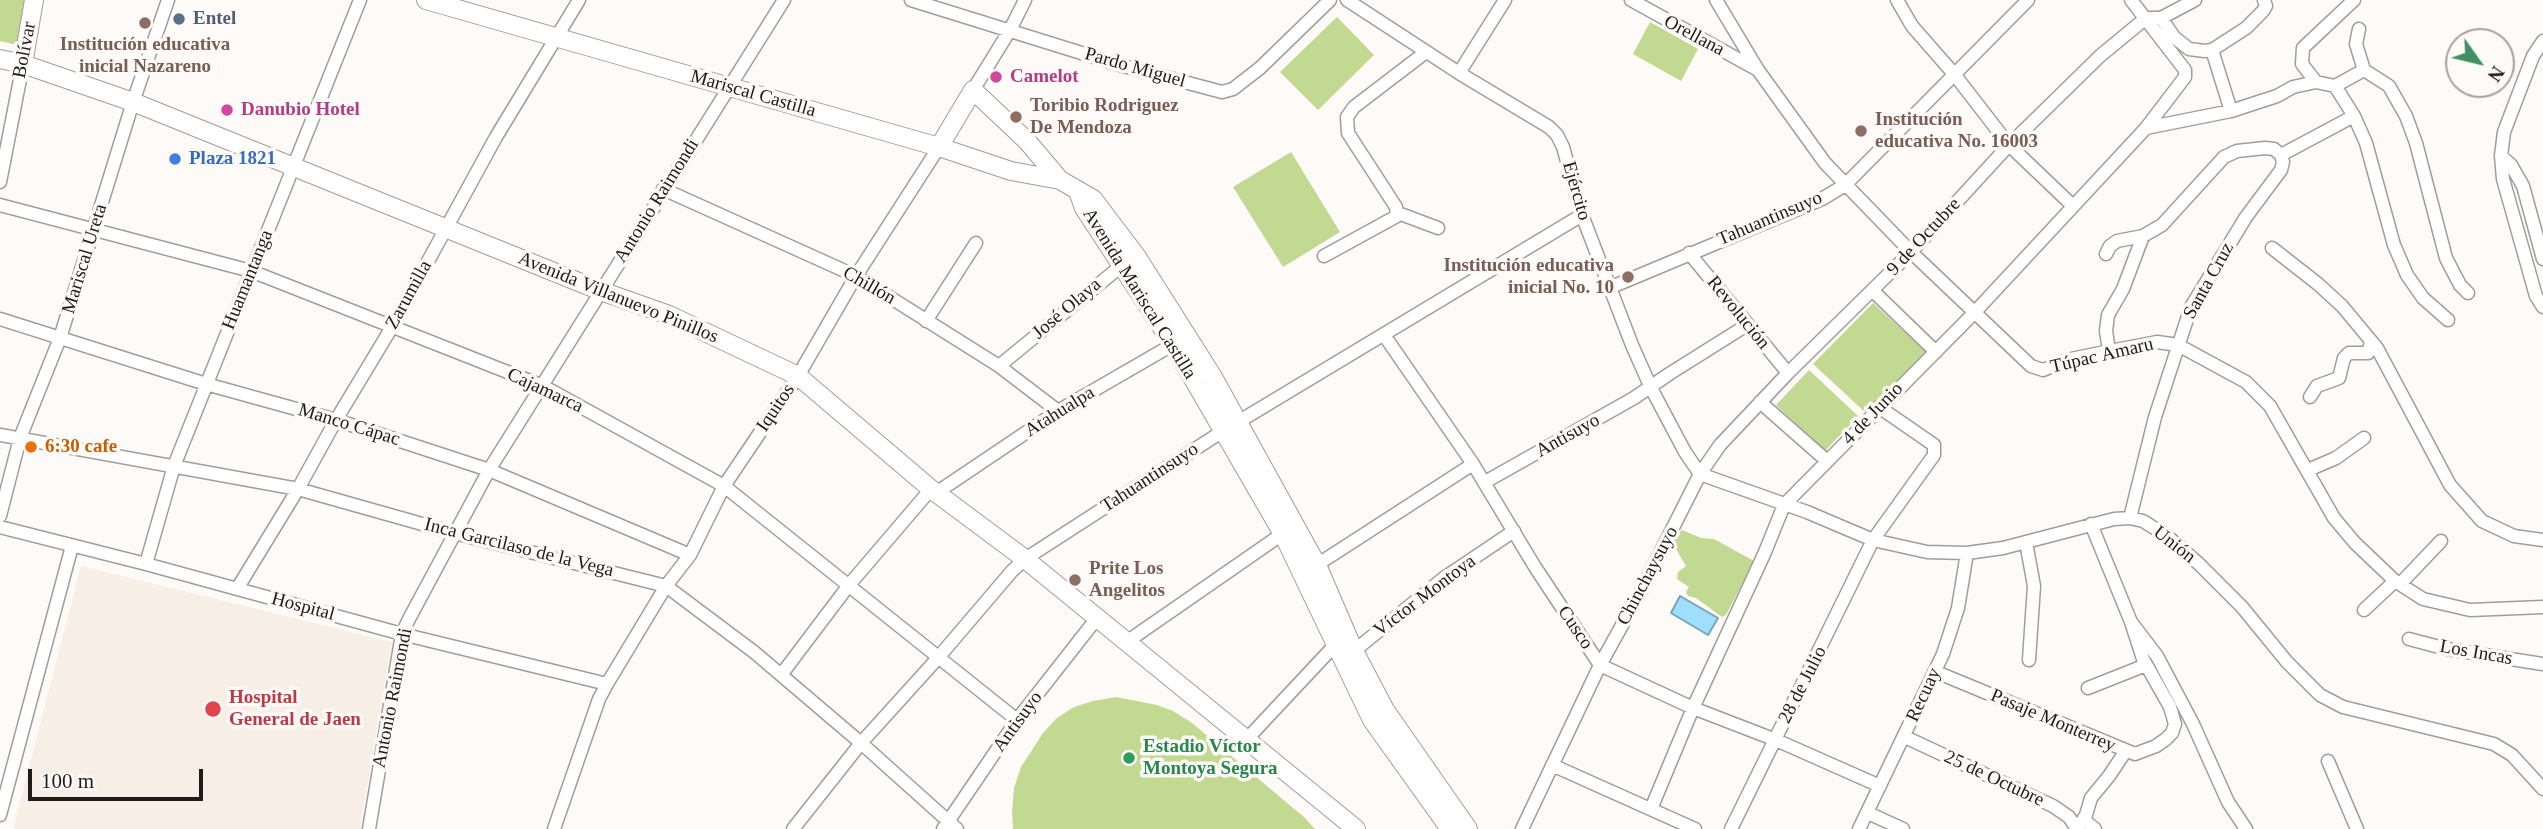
<!DOCTYPE html>
<meta charset="utf-8">
<style>
body{margin:0}
#map{position:relative;width:2543px;height:829px;overflow:hidden;background:#fdfaf7;font-family:"Times New Roman",serif}
canvas{display:block}
.north{position:absolute;left:2445px;top:28px;width:70px;height:70px;box-sizing:border-box;background:#fdfaf7;border:2px solid #a4a29f;border-radius:50%;rotate:124deg;font-size:19px;font-weight:700;line-height:28px;text-align:center;color:#1e1d1c}
.north::after{content:'';display:block;margin:auto;width:24px;height:32px;background:#3e9163;clip-path:polygon(50% 0,100% 100%,50% 72%,0 100%)}
.scale{position:absolute;left:28px;top:769px;width:175px;height:32px;box-sizing:border-box;border:4px solid #1e1d1c;border-top:0;padding-left:9px;font-size:21px;line-height:24px;white-space:nowrap;color:#1e1d1c;-webkit-text-stroke:5px #fdfaf7;paint-order:stroke}
</style>
<div id="map">
<canvas width="2543" height="829"></canvas>
<div class="north">N</div>
<div class="scale">100 m</div>
</div>
<script>
const c = document.querySelector('canvas').getContext('2d');
c.lineJoin = 'round';
function paint(path, color) {
  c.fillStyle = color;
  c.fill(path, 'evenodd');
}
function poly(rows) {
  const path = new Path2D();
  for (const r of rows) {
    path.moveTo(r[0], r[1]);
    for (let i = 2; i < r.length; i += 2) path.lineTo(r[i], r[i + 1]);
  }
  return path;
}
function trace(path, color, width, dash) {
  c.strokeStyle = color;
  c.lineWidth = width;
  c.lineCap = dash ? 'butt' : 'round';
  c.setLineDash(dash || []);
  c.stroke(path);
}
function label(font, color, halo, rows, align = 'center') {
  c.font = font + ' "Times New Roman",serif';
  c.lineWidth = 7;
  c.setLineDash([]);
  c.textBaseline = 'middle';
  c.strokeStyle = halo;
  c.fillStyle = color;
  for (const [text, x, y, turn = 0] of rows) {
    c.save();
    c.translate(x, y);
    c.rotate((+turn || 0) * Math.PI / 180);
    c.textAlign = isNaN(turn) ? turn : align;
    if (halo) c.strokeText(text, 0, 0);
    c.fillText(text, 0, 0);
    c.restore();
  }
}
const built = poly([
 [81,566,392,642,360,829,13,829]
]);
const green = poly([
 [0,0,27,0,18,41,13,44,0,41],
 [1337,17,1374,55,1318,110,1280,72],
 [1650,22,1698,49,1681,81,1633,54],
 [1291,152,1340,232,1283,267,1233,187],
 [1873,303,1926,352,1866,413,1813,364],
 [1809,370,1858,416,1825,451,1776,405],
 [1682,530,1701,538,1714,539,1754,561,1726,615,1722,617,1696,598,1688,596,1686,592,1689,587,1677,579,1678,572,1686,566,1673,544,1674,537],
 [1116,697,1157,705,1173,711,1192,723,1305,818,1315,829,1013,829,1012,812,1014,788,1021,767,1043,733,1057,718,1074,707,1093,701]
]);
const water = poly([
 [1680,596,1718,618,1708,635,1671,613,1680,596]
]);
const street = poly([
 [911,0,1120,65,1222,92,1233,89,1260,68,1330,0],
 [1347,0,1459,73,1549,127,1557,135,1563,147,1582,215,1632,345,1651,388,1685,452,1700,474],
 [1631,0,1758,70],
 [1716,0,1758,70,1825,163,1911,252,2031,366,2043,370,2071,359,2105,352,2157,342,2178,345,2246,382,2270,406,2334,518,2355,543,2395,581,2423,599,2470,610,2543,607],
 [1897,0,1912,26,1954,74,2009,145,2073,206],
 [2354,0,2303,48,2302,64,2316,82,2335,86,2364,70,2389,86,2406,116,2416,143,2446,258,2460,285,2468,293],
 [2161,18,2174,37,2189,49,2205,51,2212,50,2246,28,2263,11,2266,6,2264,0],
 [2359,29,2356,44,2364,70],
 [2543,41,2533,56,2504,132,2501,156,2503,179,2536,296,2543,307],
 [2212,50,2231,111],
 [1459,73,1505,0],
 [2335,86,2354,116,2366,143,2394,245,2407,275,2423,298,2448,320],
 [973,90,1010,30,1025,0],
 [2146,128,2231,111,2277,96,2293,87,2316,82],
 [2281,155,2354,116],
 [2501,156,2511,165,2523,186,2543,259],
 [0,182,23,64],
 [663,189,856,276,999,366,1058,411],
 [0,205,251,271,543,386,724,486,1017,720],
 [1398,213,1438,228],
 [2272,248,2318,284,2342,306,2377,348,2450,485,2482,521,2514,536,2543,540],
 [1689,253,1788,373],
 [2106,254,2110,246,2117,241,2143,236,2162,225,2224,157,2237,151,2265,148,2274,149,2281,155,2283,162,2281,170,2246,217,2191,307,2155,417,2130,518],
 [1324,256,1397,216,1396,207,1348,133,1347,117,1354,107,1426,52],
 [1609,288,1822,199,1845,185,2028,0],
 [1873,291,1936,352],
 [0,319,206,384,336,420,489,470,690,555],
 [926,321,976,243],
 [1384,335,1473,464,1535,567,1600,665,1693,708,1776,740,1880,786],
 [2109,351,2106,331,2108,315,2123,289,2143,236],
 [999,366,1126,262],
 [2310,397,2317,386,2339,378,2344,358,2349,353,2368,353,2371,342],
 [1760,402,1827,461],
 [0,435,298,489,454,533,666,586,754,652,861,743,957,829],
 [2308,470,2336,458,2364,438],
 [1700,474,1807,512,1873,540,1927,552,1967,553,2003,548,2114,519,2130,518,2143,521,2167,536,2199,564,2242,607,2287,662,2320,695,2343,707,2494,744,2512,755,2543,789],
 [1485,482,1634,398,1669,374,1747,325],
 [936,493,1058,411,1179,341],
 [0,516,20,438,60,338,133,102,168,0],
 [2091,524,2131,622,2157,656,2193,724,2228,802,2246,829],
 [0,527,146,564,402,634,607,684],
 [2026,542,2034,586,2029,660],
 [146,564,174,466,360,0],
 [1312,568,1473,464],
 [2400,584,2441,541],
 [237,589,298,489,336,420,392,327,496,137,579,0],
 [2364,610,2395,581],
 [2409,639,2447,649,2543,664],
 [1128,641,1288,530],
 [1936,672,2135,754,2156,746,2166,739,2172,733,2175,724,2170,707,2143,659,2131,622],
 [781,675,849,585,931,489],
 [2088,688,2146,665],
 [1905,737,2053,806,2069,817,2077,829],
 [1247,739,1335,645,1354,651,1444,578,1514,531],
 [2328,761,2357,829],
 [1552,765,1695,829],
 [1651,809,1693,708,1765,552,1784,505,1974,313,2146,128,2185,77,2185,70,2131,0],
 [1868,813,1903,829],
 [0,815,72,546],
 [2084,820,2095,829],
 [369,829,402,634,409,619,489,470,784,0],
 [554,829,599,699,607,684,666,586,690,555,724,486,798,376,856,276,939,147],
 [793,829,861,743,937,659,1012,571,1025,559,1223,431,1582,215],
 [943,829,1017,720,1097,618],
 [1522,829,1600,665,1642,589,1700,474,1720,445,1788,373,1911,252,2009,145,2100,56,2146,18,2161,18,2195,0],
 [1731,829,1873,540,1934,455,1934,445,1879,407],
 [1859,829,1943,654,1958,608,1967,553],
 [2077,829,2086,815,2091,798,2109,776,2125,752]
]);
const secondary = poly([
 [426,0,939,147,1011,171,1060,180,1093,199,1137,257,1213,377,1317,565,1354,651,1385,710,1468,829],
 [0,59,23,64,133,102,601,291,669,315,798,376,931,489,1025,559,1356,829],
 [23,64,34,0],
 [939,147,973,90,1027,141,1060,180],
 [1078,191,1084,208,1173,344,1283,534,1372,720,1450,829]
]);
const markers = [
 [179,19,7,"#5c6f8a"],
 [145,23,7,"#8d6e63"],
 [996,77,7,"#d1479c"],
 [227,110,7,"#d1479c"],
 [1016,117,7,"#8d6e63"],
 [1861,131,7,"#8d6e63"],
 [175,159,7,"#3f7fe0"],
 [1628,277,7,"#8d6e63"],
 [31,447,7,"#e8710a"],
 [1075,580,7,"#8d6e63"],
 [213,709,9,"#e0444e"],
 [1129,758,7,"#2e9e5b"]
];
const serviceNames = [
 ["Entel",193,19]
];
const streetNames = [
 ["Orellana",1694,36,28],
 ["Bolívar",25,50,-79],
 ["Pardo Miguel",1135,68,16],
 ["Mariscal Castilla",753,94,16],
 ["Ejército",1576,191,74],
 ["Antonio Raimondi",657,201,-58],
 ["Tahuantinsuyo",1770,219,-23],
 ["9 de Octubre",1924,237,-47],
 ["Mariscal Ureta",85,259,-73],
 ["Huamantanga",248,280,-68],
 ["Santa Cruz",2209,281,-61],
 ["Chillón",869,286,30],
 ["Avenida Mariscal Castilla",1139,294,58],
 ["Zarumilla",409,295,-61],
 ["Avenida Villanuevo Pinillos",618,298,22],
 ["José Olaya",1067,309,-40],
 ["Revolución",1738,313,51],
 ["Túpac Amaru",2102,356,-13],
 ["Cajamarca",545,391,25],
 ["Iquitos",776,408,-56],
 ["Atahualpa",1060,412,-32],
 ["4 de Junio",1873,414,-46],
 ["Manco Cápac",349,425,17],
 ["Antisuyo",1568,436,-29],
 ["Tahuantinsuyo",1150,478,-33],
 ["Unión",2174,545,38],
 ["Inca Garcilaso de la Vega",519,548,14],
 ["Chinchaysuyo",1648,576,-62],
 ["Víctor Montoya",1425,596,-37],
 ["Hospital",303,607,15],
 ["Cusco",1575,628,56],
 ["Los Incas",2476,653,10],
 ["28 de Julio",1803,685,-63],
 ["Recuay",1924,695,-65],
 ["Antonio Raimondi",393,698,-79],
 ["Pasaje Monterrey",2053,721,23],
 ["Antisuyo",1018,722,-54],
 ["25 de Octubre",1994,779,25]
];
const educationNames = [
 ["Institución educativa",145,45,"center"],
 ["inicial Nazareno",145,67,"center"],
 ["Toribio Rodriguez",1030,106],
 ["De Mendoza",1030,128],
 ["Institución",1875,120],
 ["educativa No. 16003",1875,142],
 ["Institución educativa",1614,266,"right"],
 ["inicial No. 10",1614,288,"right"],
 ["Prite Los",1089,569],
 ["Angelitos",1089,591]
];
const hotelNames = [
 ["Camelot",1010,77],
 ["Danubio Hotel",241,110]
];
const shopNames = [
 ["Plaza 1821",189,159]
];
const foodNames = [
 ["6:30 cafe",45,447]
];
const healthNames = [
 ["Hospital",229,698],
 ["General de Jaen",229,720]
];
const leisureNames = [
 ["Estadio Víctor",1143,747],
 ["Montoya Segura",1143,769]
];
paint(built, '#f7eee6');
paint(green, '#c1d990');
paint(water, '#9fdffd');
trace(water, '#78a5ba', 2);
trace(street, '#a09e9b', 15);
trace(secondary, '#a09e9b', 20);
trace(street, '#fff', 12);
trace(secondary, '#fff', 18);
for (const [x, y, r, color] of markers) {
  const dot = new Path2D();
  dot.arc(x, y, r, 0, 2 * Math.PI);
  c.fillStyle = color;
  c.fill(dot);
  trace(dot, '#fdfaf7', 2.5);
}
label('bold 19px', '#4e5e75', '#fdfaf7', serviceNames, 'left');
label('19px', '#1e1d1c', '#fdfaf7', streetNames);
label('bold 19px', '#785e54', '#fdfaf7', educationNames, 'left');
label('bold 19px', '#b23c85', '#fdfaf7', hotelNames, 'left');
label('bold 19px', '#366cbe', '#fdfaf7', shopNames, 'left');
label('bold 19px', '#c56008', '#fdfaf7', foodNames, 'left');
label('bold 19px', '#be3a42', '#fdfaf7', healthNames, 'left');
label('bold 19px', '#27864d', '#fdfaf7', leisureNames, 'left');
</script>
